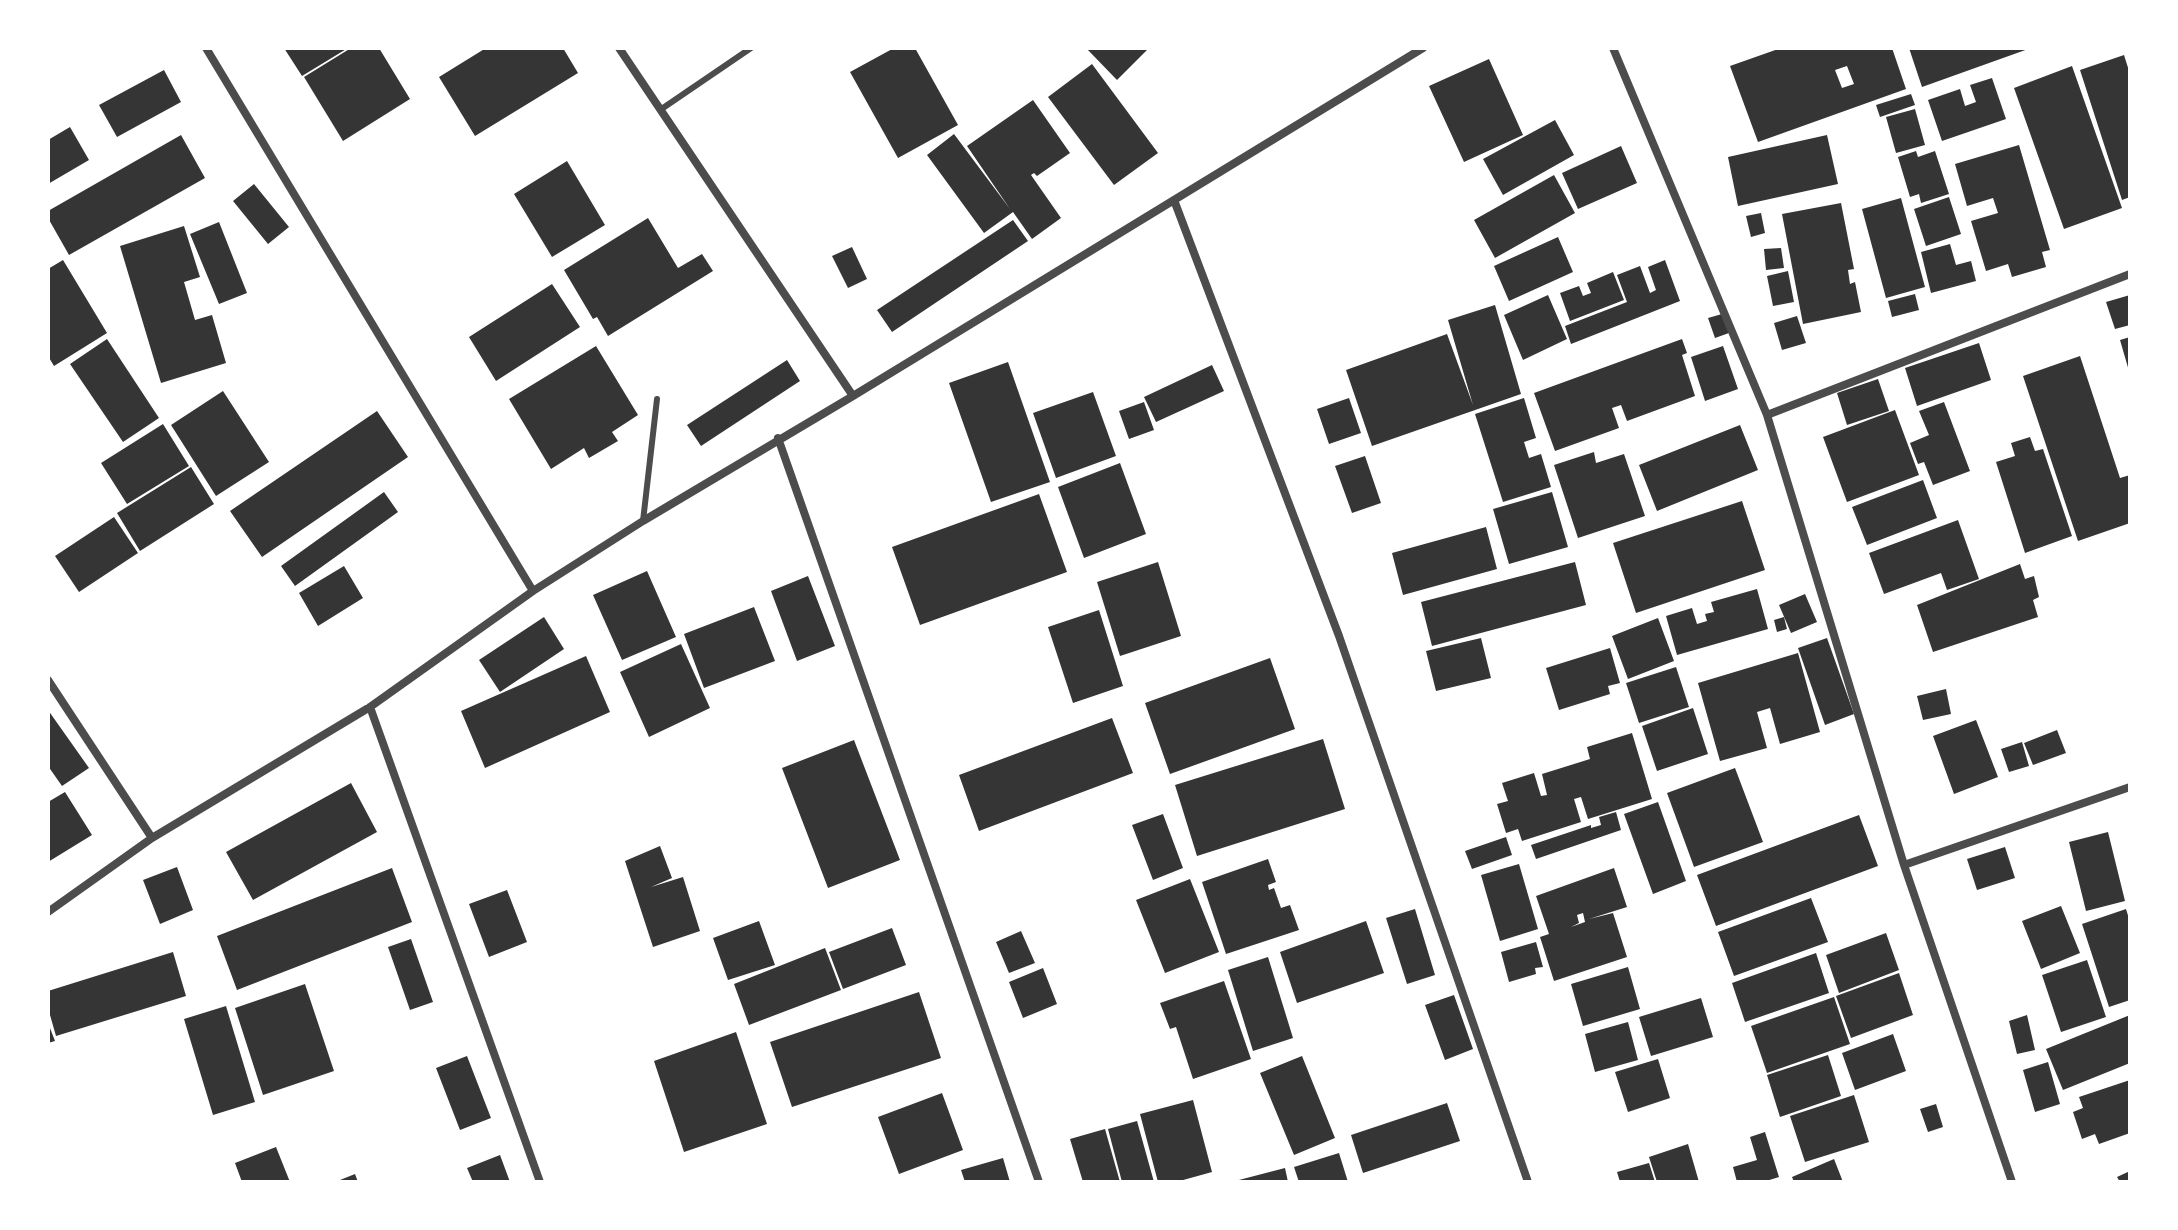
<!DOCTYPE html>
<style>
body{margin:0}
#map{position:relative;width:2178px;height:1230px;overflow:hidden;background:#fff;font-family:"Noto Sans",sans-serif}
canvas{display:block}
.frame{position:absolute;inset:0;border:50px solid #fff;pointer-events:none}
</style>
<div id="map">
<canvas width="2178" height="1230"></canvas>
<div class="frame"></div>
</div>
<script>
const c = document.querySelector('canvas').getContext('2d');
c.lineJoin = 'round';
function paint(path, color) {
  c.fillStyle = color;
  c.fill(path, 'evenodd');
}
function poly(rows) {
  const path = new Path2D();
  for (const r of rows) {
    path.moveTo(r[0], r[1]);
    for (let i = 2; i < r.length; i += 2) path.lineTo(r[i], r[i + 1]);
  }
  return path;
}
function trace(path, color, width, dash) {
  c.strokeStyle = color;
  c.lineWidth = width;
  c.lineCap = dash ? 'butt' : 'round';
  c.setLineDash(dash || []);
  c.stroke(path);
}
const building = poly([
 [284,48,348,48,302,76],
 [351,48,379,48,410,99,343,141,304,77],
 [486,48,563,48,578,73,475,136,439,77],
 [894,48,915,48,958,125,898,158,850,72],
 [1086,48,1149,48,1117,80],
 [1781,48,1892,48,1906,89,1758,142,1730,66],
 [1847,66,1854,84,1842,88,1835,70],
 [1909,48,2031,48,1922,87],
 [2124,55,2130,74,2130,197,2122,200,2080,70],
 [1489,59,1523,135,1464,162,1429,86],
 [1092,64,1158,153,1114,185,1048,97],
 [2072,66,2122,208,2064,229,2014,88],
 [164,70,181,102,117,137,99,105],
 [1992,78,2006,119,1942,141,1928,100,1960,89,1965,106,1976,102,1970,85],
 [1911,94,1915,105,1880,117,1876,105],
 [1033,100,1070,153,1037,176,1034,173,1031,175,1061,218,1032,239,1013,212,984,233,927,155,954,134,1010,209,967,146],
 [1915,109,1925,145,1896,153,1886,117],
 [1555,120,1574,155,1503,195,1483,159],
 [70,127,89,160,48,184,48,140],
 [181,135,205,178,69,255,48,218,48,211],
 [1827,135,1838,184,1738,206,1728,157],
 [2019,145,2050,250,2042,252,2046,267,2012,277,2008,264,1986,271,1971,221,1998,213,1993,198,1967,206,1955,164],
 [1621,146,1637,183,1578,209,1562,173],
 [1916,151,1918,157,1935,151,1949,194,1921,203,1919,194,1910,197,1898,157],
 [567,161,605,225,552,257,514,194],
 [1554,175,1575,213,1495,258,1474,220],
 [254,184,289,227,268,244,233,201],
 [1949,197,1961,234,1926,246,1914,209],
 [1901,198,1925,287,1886,298,1862,209],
 [1841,203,1854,269,1848,270,1850,284,1855,282,1861,312,1803,324,1782,214],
 [1761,213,1765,233,1751,237,1746,216],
 [648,218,678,268,702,254,713,271,608,336,597,317,593,319,564,270],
 [1013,220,1028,241,892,332,877,310],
 [219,222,247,293,219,304,190,234],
 [184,226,200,277,184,282,195,320,212,315,226,363,161,383,120,246],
 [1558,237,1573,272,1509,301,1494,266],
 [1950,244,1956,265,1971,261,1976,281,1931,293,1921,252],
 [852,247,867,279,848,288,832,256],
 [1781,248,1784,268,1766,270,1764,249],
 [63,260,107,333,54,366,48,356,48,269],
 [1665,260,1680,301,1571,344,1565,326,1627,302,1617,275,1640,266,1650,293,1656,290,1648,267],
 [1788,271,1794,302,1773,306,1767,276],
 [1613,272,1624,300,1570,321,1560,293,1579,286,1583,296,1591,293,1587,283],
 [552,284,580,327,496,381,469,337],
 [1915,294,1919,310,1892,317,1888,301],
 [1548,295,1567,339,1523,360,1504,315],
 [2130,295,2130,325,2115,329,2106,302],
 [1495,305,1521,394,1372,446,1346,370,1447,334,1473,405,1448,320],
 [1722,314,1729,333,1715,338,1708,318],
 [1797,316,1806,343,1782,350,1774,323],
 [2130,337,2130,371,2129,371,2120,340],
 [107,339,159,418,123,442,70,364],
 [1682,339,1687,353,1682,355,1695,396,1627,421,1621,405,1612,408,1619,428,1555,451,1534,393],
 [1979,343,1991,380,1917,406,1905,368],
 [596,346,638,415,612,432,618,441,589,458,584,448,551,469,509,399],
 [1723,346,1738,389,1705,401,1691,357],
 [2080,356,2120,478,2130,475,2130,523,2078,541,2023,376],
 [787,360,800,381,701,446,687,425],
 [1008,362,1050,482,991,502,949,383],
 [1212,365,1224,391,1156,422,1144,397],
 [1878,379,1889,411,1847,425,1837,393],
 [223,391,269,462,216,496,171,425],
 [1093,392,1116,456,1056,478,1033,413],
 [1349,398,1361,433,1329,444,1317,409],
 [1524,398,1536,438,1524,442,1529,458,1541,454,1551,487,1503,502,1475,414],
 [1144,402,1154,430,1129,439,1119,411],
 [1944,402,1970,471,1933,485,1924,462,1918,464,1910,443,1929,435,1919,411],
 [1895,410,1919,475,1847,502,1823,437],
 [377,411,408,457,262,557,230,511],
 [163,424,189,466,127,504,101,463],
 [1740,425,1758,470,1657,511,1639,465],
 [2030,437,2035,451,2043,449,2072,536,2025,553,1996,462,2015,456,2011,443],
 [1594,452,1596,463,1624,454,1645,516,1578,538,1554,465],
 [1365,456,1381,503,1352,513,1335,466],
 [1120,463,1146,534,1084,558,1058,487],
 [191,467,214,504,140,551,117,513],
 [1923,480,1937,518,1867,545,1852,507],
 [384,492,398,512,295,586,281,566],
 [1552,492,1568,547,1509,564,1493,509],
 [1039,494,1067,572,920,625,892,547],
 [1742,501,1765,570,1636,613,1613,543],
 [114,517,138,553,79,592,55,556],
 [1958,520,1979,579,1947,590,1941,573,1884,594,1869,553],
 [1486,527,1497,569,1403,595,1392,553],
 [1158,562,1181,636,1120,656,1097,582],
 [1575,562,1586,605,1432,646,1421,602],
 [2020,564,2025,579,2034,576,2039,597,2033,600,2038,617,1933,652,1917,605],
 [344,566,363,598,318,626,299,593],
 [647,571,676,637,622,660,593,595],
 [808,576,835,646,797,661,771,591],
 [1757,589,1768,629,1677,655,1666,616,1692,608,1697,624,1707,621,1705,614,1714,612,1711,602],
 [1805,594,1817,622,1791,633,1779,605],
 [754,607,775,661,704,688,684,634],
 [1099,610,1123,686,1073,703,1048,627],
 [544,617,564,649,500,692,479,660],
 [1784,617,1787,629,1777,632,1774,620],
 [1658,618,1674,661,1628,679,1612,636],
 [1481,638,1491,678,1436,691,1426,651],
 [1827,638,1854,714,1825,725,1798,648],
 [681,644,710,708,649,737,620,672],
 [1610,648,1620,683,1608,686,1610,694,1559,710,1546,668],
 [1798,653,1820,732,1780,744,1770,708,1757,712,1767,748,1720,761,1698,683],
 [586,656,610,712,485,768,461,711],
 [1270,658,1295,729,1170,774,1145,703],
 [1676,667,1689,707,1639,723,1626,683],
 [1946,689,1951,714,1923,720,1917,696],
 [1693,708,1708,754,1657,771,1642,726],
 [48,710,89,768,62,786,48,766],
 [1112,718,1133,773,979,831,959,775],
 [1976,720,1998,777,1954,794,1933,736],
 [2057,730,2066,753,2033,765,2024,743],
 [1632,733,1652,799,1588,819,1581,797,1574,799,1581,822,1522,841,1518,829,1506,833,1497,804,1508,801,1502,783,1534,773,1541,796,1547,795,1542,774,1590,759,1587,747],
 [1323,739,1345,809,1197,856,1175,785],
 [854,740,900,860,828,888,782,768],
 [2022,742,2029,766,2009,772,2001,749],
 [1735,768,1763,842,1694,867,1667,793],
 [351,783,377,832,253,900,226,852],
 [65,792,92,835,48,862,48,802],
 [1658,802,1686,881,1653,894,1624,814],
 [1616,812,1621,830,1536,859,1531,845,1591,825,1591,828,1601,825,1599,817],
 [1163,814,1183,868,1153,880,1132,825],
 [1859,815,1878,866,1716,926,1697,875],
 [2108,832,2125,901,2086,911,2069,842],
 [1506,837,1512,855,1472,869,1465,851],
 [660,846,672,878,651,887,683,877,700,931,653,947,625,861],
 [2005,847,2015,878,1977,890,1967,859],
 [1268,859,1276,882,1268,885,1269,890,1274,888,1281,908,1290,905,1299,930,1226,954,1202,882],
 [1519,864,1538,929,1500,941,1481,875],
 [177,867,193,910,160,924,143,880],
 [392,868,412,922,237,990,217,936],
 [1614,868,1627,907,1589,919,1613,913,1627,957,1554,981,1540,937,1549,934,1536,896],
 [1583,913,1585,922,1571,927,1579,923,1577,915],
 [1190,879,1219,952,1165,973,1136,900],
 [507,890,527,942,489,957,469,904],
 [1811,898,1828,942,1734,976,1718,932],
 [2061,906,2080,953,2041,969,2022,921],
 [1415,909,1435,975,1407,984,1386,918],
 [2126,909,2130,922,2130,1000,2109,1007,2082,924],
 [759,921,775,965,728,980,713,938],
 [1366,921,1384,973,1297,1003,1280,952],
 [892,928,906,965,843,989,829,952],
 [1021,931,1035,963,1009,973,996,942],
 [1886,933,1899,970,1839,993,1826,955],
 [411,939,433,1002,410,1010,388,947],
 [1536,942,1543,967,1535,968,1536,974,1509,982,1501,952],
 [825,948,841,990,749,1025,734,984],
 [173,952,186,996,56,1036,48,1008,48,991],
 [1816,953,1829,993,1745,1022,1732,983],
 [1268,957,1293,1038,1253,1051,1228,970],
 [2087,960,2106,1017,2061,1032,2042,975],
 [1628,967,1640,1009,1583,1026,1571,984],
 [1043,968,1057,1004,1023,1018,1009,982],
 [1899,973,1913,1015,1851,1038,1836,996],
 [1224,981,1251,1059,1193,1079,1176,1027,1170,1029,1160,1003],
 [305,984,334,1071,263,1095,235,1008],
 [919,992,941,1058,792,1107,770,1042],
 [1454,995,1473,1049,1445,1060,1425,1005],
 [1834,997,1850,1044,1767,1073,1751,1026],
 [1701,998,1713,1037,1651,1056,1639,1017],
 [226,1006,255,1102,213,1115,184,1019],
 [2027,1015,2035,1050,2017,1054,2009,1021],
 [2130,1015,2130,1063,2063,1090,2046,1049],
 [1628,1022,1638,1060,1595,1072,1585,1034],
 [48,1023,55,1041,48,1043],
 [736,1032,767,1124,684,1152,654,1061],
 [1893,1034,1906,1071,1855,1090,1842,1053],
 [1828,1055,1841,1096,1780,1117,1767,1075],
 [467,1056,491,1118,460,1130,436,1068],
 [1302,1056,1335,1138,1294,1155,1260,1073],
 [1658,1059,1670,1098,1628,1112,1615,1072],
 [2048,1062,2060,1104,2035,1112,2023,1070],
 [2130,1080,2130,1133,2099,1144,2095,1134,2082,1139,2073,1112,2083,1108,2079,1097],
 [942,1093,963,1150,899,1174,878,1117],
 [1854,1095,1869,1142,1805,1162,1790,1116],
 [1193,1100,1212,1172,1176,1182,1158,1182,1140,1114],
 [1447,1103,1460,1141,1363,1173,1351,1135],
 [1936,1104,1943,1127,1928,1132,1920,1109],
 [1137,1121,1154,1182,1122,1182,1108,1129],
 [1105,1129,1120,1182,1083,1182,1070,1139],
 [1765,1132,1779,1177,1763,1182,1737,1182,1733,1167,1757,1160,1750,1137],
 [1688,1144,1699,1182,1657,1182,1649,1157],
 [276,1147,290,1182,242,1182,235,1163],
 [1339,1153,1348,1182,1299,1182,1294,1167],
 [500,1155,510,1182,473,1182,467,1168],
 [1003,1158,1010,1182,965,1182,961,1170],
 [1834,1159,1843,1182,1794,1182,1792,1177],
 [1649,1163,1655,1182,1620,1182,1617,1172],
 [1285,1168,1288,1182,1235,1182,1235,1181],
 [2130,1171,2130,1182,2120,1182,2117,1177],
 [355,1174,358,1182,335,1182]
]);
const service = poly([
 [660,110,751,48],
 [643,521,657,399]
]);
const minor = poly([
 [206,48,533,591],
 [619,48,853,396],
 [1613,48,1767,415,1904,865,2012,1182],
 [1174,200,1339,636,1528,1182],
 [1767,415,2130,274],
 [778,438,1039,1182],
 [48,680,152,838],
 [370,707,540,1182],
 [1904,865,2130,787],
 [48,912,152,838,370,707,533,591,643,521,853,396,1423,48]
]);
paint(building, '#353535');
trace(service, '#4c4c4c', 6);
trace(minor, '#4c4c4c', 8);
</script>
